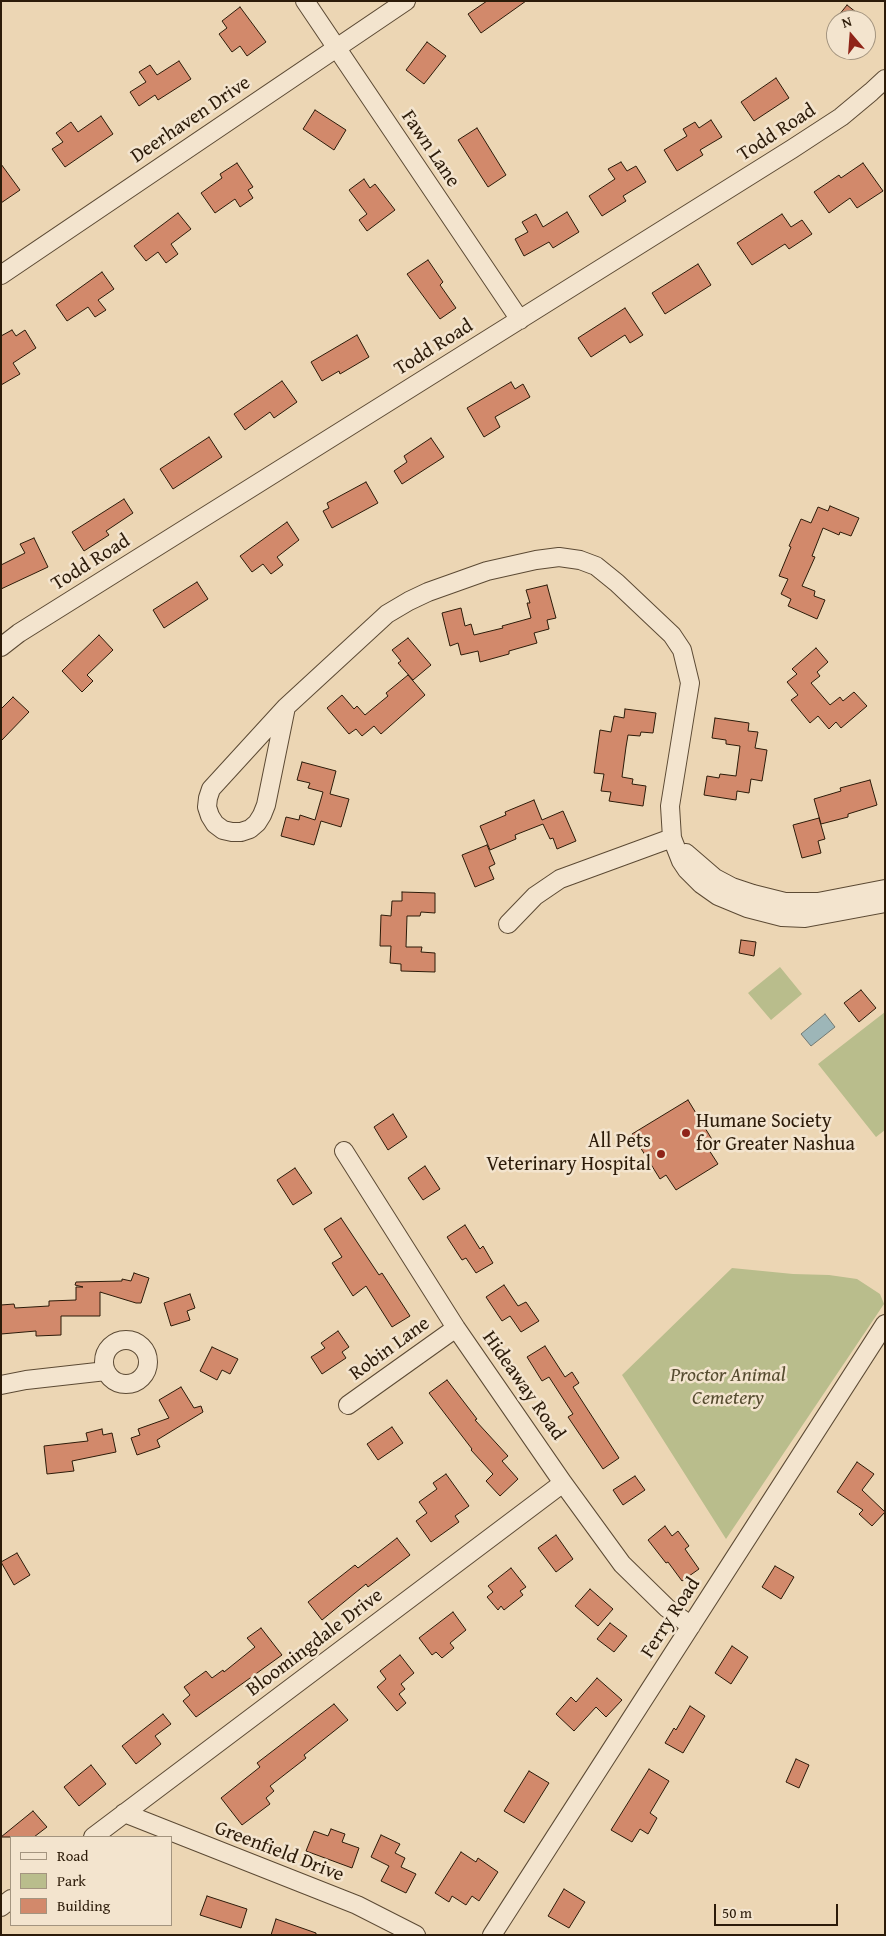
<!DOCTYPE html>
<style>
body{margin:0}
#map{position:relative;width:886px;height:1936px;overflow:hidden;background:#ecd6b4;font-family:"Gentium Book Plus",serif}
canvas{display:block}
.frame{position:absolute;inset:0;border:2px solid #2c1b09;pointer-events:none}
.legend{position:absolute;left:10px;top:1836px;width:162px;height:90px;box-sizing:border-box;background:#f3e4ce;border:1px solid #a3947f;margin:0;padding:6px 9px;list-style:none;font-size:15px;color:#2c1b09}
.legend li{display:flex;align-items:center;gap:10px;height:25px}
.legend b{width:25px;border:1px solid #a3947f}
.north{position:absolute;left:826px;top:10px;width:50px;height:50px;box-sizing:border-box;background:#f3e4ce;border:1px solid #a3947f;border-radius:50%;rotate:342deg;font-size:14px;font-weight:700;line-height:20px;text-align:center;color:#2c1b09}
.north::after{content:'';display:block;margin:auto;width:18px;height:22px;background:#8f2418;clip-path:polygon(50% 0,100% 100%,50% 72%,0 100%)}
.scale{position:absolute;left:714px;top:1904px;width:124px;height:22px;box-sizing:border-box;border:2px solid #2c1b09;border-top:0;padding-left:6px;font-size:15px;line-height:18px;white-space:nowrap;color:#2c1b09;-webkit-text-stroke:4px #f3e4ce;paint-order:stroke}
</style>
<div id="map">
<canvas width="886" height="1936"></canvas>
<div class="frame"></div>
<ul class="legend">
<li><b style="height:6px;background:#f3e4ce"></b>Road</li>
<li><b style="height:14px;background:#b9bd8c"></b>Park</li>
<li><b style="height:14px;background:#d2896b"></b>Building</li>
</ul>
<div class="north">N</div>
<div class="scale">50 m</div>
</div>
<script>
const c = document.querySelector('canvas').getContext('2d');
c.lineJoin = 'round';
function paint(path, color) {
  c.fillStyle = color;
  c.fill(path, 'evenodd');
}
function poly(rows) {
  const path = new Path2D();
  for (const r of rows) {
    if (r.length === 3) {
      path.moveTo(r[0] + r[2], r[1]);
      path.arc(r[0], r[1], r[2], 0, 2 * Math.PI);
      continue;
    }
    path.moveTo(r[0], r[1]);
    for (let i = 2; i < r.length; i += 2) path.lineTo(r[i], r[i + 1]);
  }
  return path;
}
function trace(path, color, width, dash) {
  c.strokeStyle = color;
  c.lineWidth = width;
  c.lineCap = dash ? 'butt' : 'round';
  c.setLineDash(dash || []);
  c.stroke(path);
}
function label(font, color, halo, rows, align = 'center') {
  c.font = font + ' "Gentium Book Plus",serif';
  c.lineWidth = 5;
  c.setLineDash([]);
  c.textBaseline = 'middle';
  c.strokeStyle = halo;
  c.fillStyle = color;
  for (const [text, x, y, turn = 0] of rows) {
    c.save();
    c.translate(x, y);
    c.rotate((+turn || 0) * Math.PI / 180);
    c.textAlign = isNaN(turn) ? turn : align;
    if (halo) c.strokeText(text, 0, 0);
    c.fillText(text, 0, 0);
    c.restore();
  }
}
const green = poly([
 [780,967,802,994,771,1020,748,993],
 [885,1012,885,1130,876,1137,818,1064],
 [732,1268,793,1274,829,1275,857,1279,880,1294,884,1304,726,1539,622,1375]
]);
const water = poly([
 [825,1014,835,1027,811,1046,801,1034,825,1014]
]);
const building = poly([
 [487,1,526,1,481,33,468,14,487,1],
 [847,5,866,20,835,20,847,5],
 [240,7,266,42,247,56,240,46,232,52,219,34,227,28,222,21,240,7],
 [427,42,446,56,424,84,406,70,427,42],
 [179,61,191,79,158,100,155,95,139,106,130,92,146,82,139,72,150,65,157,75,179,61],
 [776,78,789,98,754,121,741,102,776,78],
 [315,110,346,130,334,150,303,129,315,110],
 [101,116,113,134,65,167,52,149,63,142,56,133,71,122,78,132,101,116],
 [711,120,722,137,700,150,703,155,677,171,664,150,687,136,683,129,695,122,699,128,711,120],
 [477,128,506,175,488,187,458,140,477,128],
 [621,162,627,171,636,166,646,182,623,196,626,201,602,216,589,196,615,179,608,169,621,162],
 [237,163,253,187,248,190,253,198,240,207,235,199,215,213,201,193,222,178,220,174,237,163],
 [863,163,883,191,857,208,850,198,829,213,814,192,839,175,841,178,863,163],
 [1,164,20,190,1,203,1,164],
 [364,179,370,188,375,184,395,210,367,231,359,220,367,214,349,190,364,179],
 [567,212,579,232,553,248,549,242,524,256,515,239,528,232,522,222,536,214,543,227,567,212],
 [178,213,191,229,171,244,178,254,166,263,158,252,146,261,134,246,178,213],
 [782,214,791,227,802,220,812,234,789,249,785,244,752,265,737,243,782,214],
 [428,260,443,282,440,285,456,308,440,319,407,274,428,260],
 [698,264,711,285,665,314,652,293,698,264],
 [102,272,114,289,98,300,106,310,95,317,88,307,67,321,56,305,102,272],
 [625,308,643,335,630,343,625,335,591,357,578,338,625,308],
 [12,330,16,336,25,330,36,348,13,363,20,374,1,385,1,336,12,330],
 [357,335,369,357,340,374,339,371,322,381,311,362,357,335],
 [282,381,297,402,274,418,270,412,245,430,234,414,282,381],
 [511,382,515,389,523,384,530,397,495,417,500,427,484,437,467,408,511,382],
 [209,437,222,457,173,489,160,469,209,437],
 [431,438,444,457,402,484,394,471,407,462,404,456,431,438],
 [366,482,378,503,332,528,323,511,329,508,327,503,366,482],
 [124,499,133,513,106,531,109,535,84,551,72,532,124,499],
 [830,506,859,518,851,536,840,532,839,535,823,528,812,556,815,557,802,586,815,591,814,596,825,600,817,619,788,606,791,599,781,594,788,579,779,576,791,547,789,546,801,519,811,523,818,507,828,511,830,506],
 [287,522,299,540,277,557,283,565,271,574,263,564,252,572,240,556,287,522],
 [34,538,48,567,1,589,1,565,25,553,20,544,34,538],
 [197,582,208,599,164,628,153,610,197,582],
 [547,585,556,618,547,620,549,629,534,633,537,643,509,651,509,654,480,662,478,651,461,655,458,643,450,646,442,613,461,608,465,626,471,624,474,635,503,628,502,626,531,618,527,603,530,603,526,590,547,585],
 [99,635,113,650,87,675,93,681,82,692,62,671,99,635],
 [408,638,431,665,413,680,398,663,401,661,392,650,408,638],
 [816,648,828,662,817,672,820,676,811,683,830,705,840,697,843,701,854,692,867,706,841,728,836,722,829,729,818,716,810,723,791,700,798,695,787,682,797,674,792,669,816,648],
 [408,675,425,695,381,734,374,726,362,736,356,729,349,734,327,708,342,695,354,709,357,706,365,715,388,696,386,693,408,675],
 [13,697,29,712,1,741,1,709,13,697],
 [625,709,656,713,653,733,641,732,640,736,628,735,626,747,622,777,633,779,632,784,646,786,643,806,609,801,611,792,601,791,604,774,594,773,600,730,611,732,614,716,624,718,625,709],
 [715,718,749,723,748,731,758,732,755,748,767,750,762,781,751,779,749,793,737,791,736,800,704,795,707,776,719,778,720,774,736,776,740,746,726,744,726,740,712,738,715,718],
 [302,762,336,771,330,794,349,799,341,827,321,821,314,845,281,836,286,817,299,820,300,815,315,820,323,792,308,788,310,783,297,780,302,762],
 [870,780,877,805,848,814,848,817,821,824,814,799,841,791,840,788,870,780],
 [534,800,542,820,563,811,576,841,557,849,553,838,550,839,543,824,515,835,516,839,490,850,480,826,506,815,505,812,534,800],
 [819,818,825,839,818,841,821,853,802,858,793,825,819,818],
 [487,845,495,864,489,867,494,879,475,887,462,855,487,845],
 [402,892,435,893,435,913,421,912,420,916,407,916,406,947,422,947,421,952,435,953,435,972,401,971,401,964,390,963,391,946,380,946,381,915,391,916,392,901,402,901,402,892],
 [741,940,756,942,754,956,739,953,741,940],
 [861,990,876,1008,859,1022,844,1003,861,990],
 [688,1100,716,1146,709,1150,718,1164,676,1190,666,1175,660,1179,632,1134,688,1100],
 [393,1114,407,1137,388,1150,374,1127,393,1114],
 [425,1166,440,1189,423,1200,408,1178,425,1166],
 [295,1168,312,1193,293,1205,277,1180,295,1168],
 [341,1218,379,1275,382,1273,410,1316,392,1327,366,1286,353,1296,332,1263,342,1257,324,1229,341,1218],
 [465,1225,480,1249,483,1246,493,1263,476,1273,466,1258,462,1260,447,1237,465,1225],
 [134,1273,149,1278,141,1303,136,1303,100,1292,100,1316,61,1316,61,1335,36,1336,36,1331,1,1334,1,1305,14,1304,15,1308,49,1306,49,1301,76,1300,76,1287,83,1287,75,1285,76,1282,122,1281,122,1279,131,1281,134,1273],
 [504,1285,518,1306,526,1302,539,1321,521,1332,510,1316,502,1321,486,1297,504,1285],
 [190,1294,195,1308,187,1311,190,1320,171,1326,164,1303,190,1294],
 [338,1331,349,1347,342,1352,346,1358,322,1374,311,1357,325,1348,321,1343,338,1331],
 [545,1346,565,1377,572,1372,579,1383,573,1387,619,1458,603,1469,568,1417,573,1414,549,1377,542,1381,527,1357,545,1346],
 [212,1347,238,1359,230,1374,222,1370,217,1380,200,1371,212,1347],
 [447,1380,477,1419,475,1420,508,1456,502,1461,518,1479,500,1496,486,1481,493,1474,471,1450,472,1449,429,1393,447,1380],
 [181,1387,194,1408,201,1406,203,1412,157,1440,160,1447,137,1455,131,1438,140,1435,138,1429,169,1418,159,1400,181,1387],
 [392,1427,403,1443,378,1460,367,1444,392,1427],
 [102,1429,103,1435,112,1433,116,1452,72,1461,74,1471,47,1474,44,1446,88,1441,86,1433,102,1429],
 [857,1462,874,1474,862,1490,885,1512,872,1526,859,1514,863,1510,837,1492,857,1462],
 [446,1474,469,1506,455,1516,459,1522,431,1542,416,1521,427,1513,419,1502,437,1489,433,1483,446,1474],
 [635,1476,645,1490,623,1505,613,1490,635,1476],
 [665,1526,672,1536,678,1531,689,1546,685,1549,699,1569,682,1581,668,1562,666,1563,648,1540,665,1526],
 [556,1535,573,1559,556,1572,538,1548,556,1535],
 [397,1538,410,1555,368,1587,366,1584,322,1620,308,1602,355,1565,358,1568,397,1538],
 [17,1553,30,1575,14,1585,1,1562,17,1553],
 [775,1566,794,1577,781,1599,762,1587,775,1566],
 [511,1568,526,1587,520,1591,523,1595,504,1610,501,1606,498,1610,487,1597,493,1592,488,1586,511,1568],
 [590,1589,613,1609,598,1626,575,1606,590,1589],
 [453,1612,466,1630,450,1643,454,1648,442,1658,436,1652,432,1655,419,1638,453,1612],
 [610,1623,627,1636,614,1652,597,1639,610,1623],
 [261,1628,282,1655,196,1717,183,1701,190,1695,184,1687,206,1671,212,1678,223,1670,224,1672,255,1647,247,1638,261,1628],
 [732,1646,748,1657,731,1684,715,1673,732,1646],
 [400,1655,414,1673,401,1684,405,1689,399,1694,406,1703,397,1711,377,1687,386,1679,380,1671,400,1655],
 [597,1678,622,1700,606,1717,596,1707,574,1731,556,1714,571,1697,576,1702,597,1678],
 [334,1704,348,1720,304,1755,306,1758,270,1786,274,1791,266,1798,270,1804,242,1825,221,1798,260,1767,257,1763,334,1704],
 [690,1706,705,1716,683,1753,665,1743,674,1728,676,1730,690,1706],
 [163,1714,171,1724,155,1736,161,1744,136,1764,122,1746,163,1714],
 [796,1759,809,1765,799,1788,786,1782,796,1759],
 [91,1765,106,1784,79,1806,64,1787,91,1765],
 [649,1769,669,1781,650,1813,657,1818,648,1834,640,1829,632,1842,611,1830,649,1769],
 [529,1771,549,1783,524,1823,504,1811,529,1771],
 [33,1811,47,1827,34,1837,1,1837,33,1811],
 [331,1829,345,1834,342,1842,359,1848,352,1868,306,1851,314,1831,328,1836,331,1829],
 [381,1835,400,1844,395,1853,405,1858,401,1867,416,1874,406,1893,381,1881,389,1866,371,1857,381,1835],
 [461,1852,476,1862,478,1858,498,1872,479,1901,472,1896,466,1905,452,1896,449,1902,435,1893,461,1852],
 [564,1889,585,1902,569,1928,548,1916,564,1889],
 [207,1896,247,1909,241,1928,200,1915,207,1896],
 [276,1919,316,1933,316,1935,271,1935,276,1919]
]);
const minor = poly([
 [305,1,520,320],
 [1,275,406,1],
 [1,647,19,633,792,149,841,117,871,92,885,79],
 [286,707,266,805,262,815,257,823,250,829,241,832,232,832,223,830,215,824,210,816,207,807,208,798,211,789,286,707,387,614,409,601,428,592,487,571,536,560,559,557,580,560,596,566,617,583,672,635,682,650,690,683,670,806,672,838,681,861,687,870,701,884,718,896,747,908,782,917,805,918,885,903],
 [686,853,715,878,732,887,753,894,785,902,818,902,885,889],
 [508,924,535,896,560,879,672,838],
 [344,1151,456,1328,563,1483,622,1564,667,1608,691,1626],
 [126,1362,22],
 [1,1385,26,1380,106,1371],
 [348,1405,456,1328],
 [124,1813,357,1905,416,1935],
 [93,1837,563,1483],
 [1,1907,11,1899],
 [492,1935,885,1324]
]);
const markers = [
 [686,1133,5,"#8f2418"],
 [661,1154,5,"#8f2418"]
];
const streetNames = [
 ["Deerhaven Drive",191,120,-34],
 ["Todd Road",777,133,-33],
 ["Fawn Lane",430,149,56],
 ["Todd Road",434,348,-32],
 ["Todd Road",91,563,-32],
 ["Robin Lane",390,1349,-36],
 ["Hideaway Road",523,1386,55],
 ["Ferry Road",671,1618,-57],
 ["Bloomingdale Drive",315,1643,-37],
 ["Greenfield Drive",279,1852,21]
];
const poiNames = [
 ["Humane Society",696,1122],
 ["for Greater Nashua",696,1145],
 ["All Pets",651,1142,"right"],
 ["Veterinary Hospital",651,1165,"right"]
];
const parkNames = [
 ["Proctor Animal",728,1376],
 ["Cemetery",728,1399]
];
paint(green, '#b9bd8c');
paint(water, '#9db6b8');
trace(water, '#707872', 1);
paint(building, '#d2896b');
trace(building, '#2c1b09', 1);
trace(minor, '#5c4a34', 20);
trace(minor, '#f3e4ce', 18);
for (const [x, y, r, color] of markers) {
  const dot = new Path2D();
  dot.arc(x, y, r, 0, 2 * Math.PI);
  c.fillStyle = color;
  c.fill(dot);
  trace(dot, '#f3e4ce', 2);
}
label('20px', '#2c1b09', '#f3e4ce', streetNames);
label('20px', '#2c1b09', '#f3e4ce', poiNames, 'left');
label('italic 20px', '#564c30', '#f3e4ce', parkNames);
</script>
